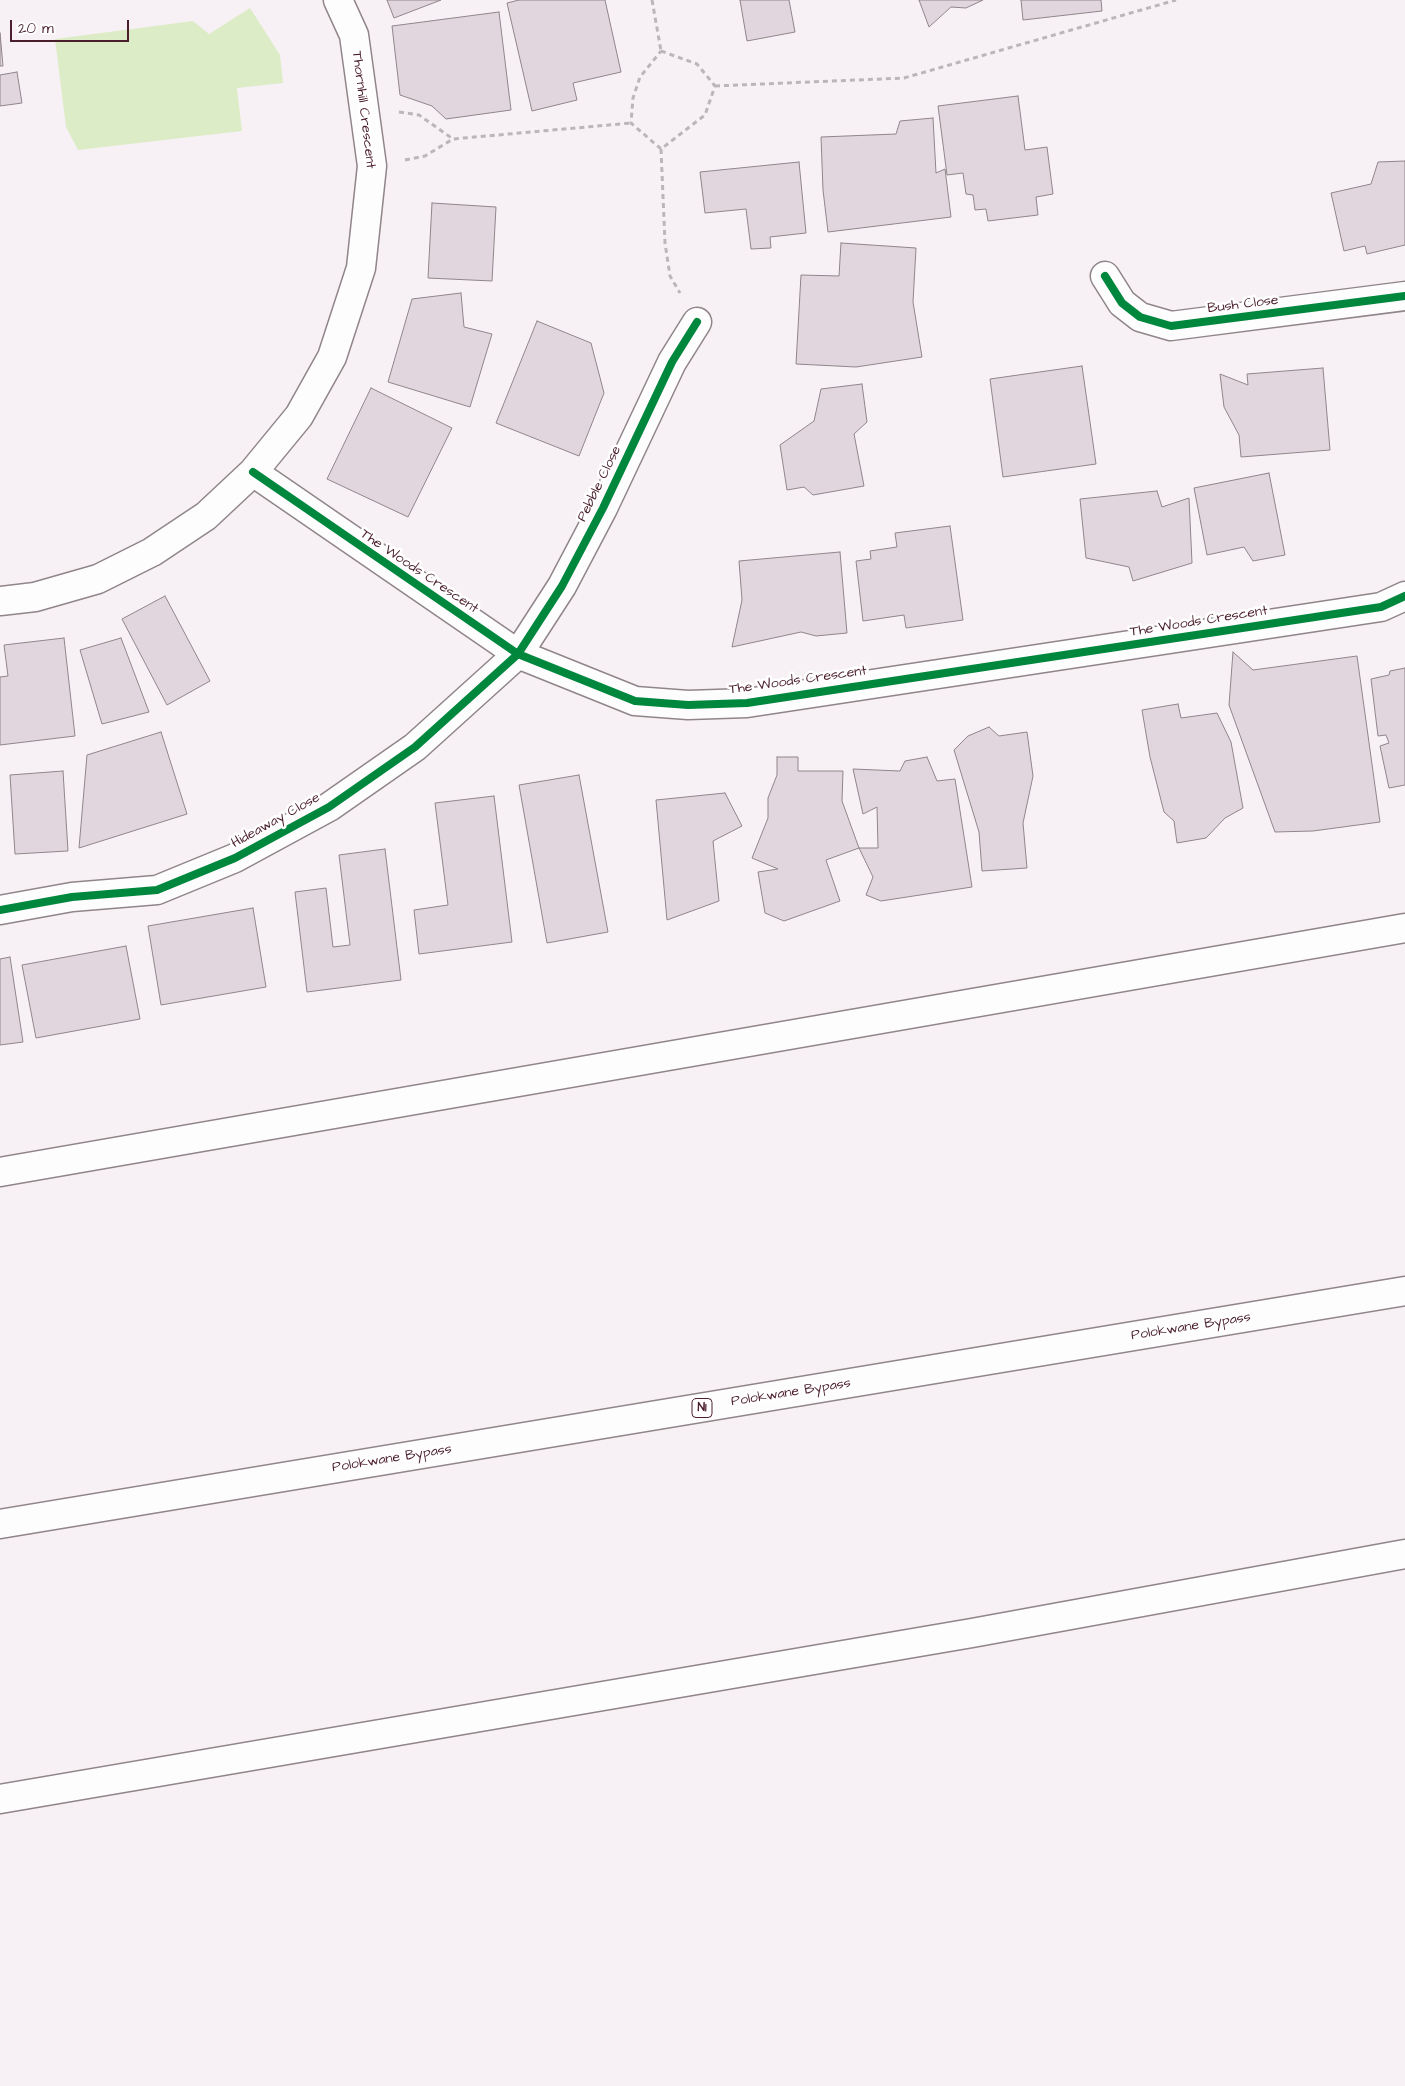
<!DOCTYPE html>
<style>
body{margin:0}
#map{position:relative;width:1405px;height:2086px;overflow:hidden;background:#f7f1f5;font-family:"Architects Daughter",sans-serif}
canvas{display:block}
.scale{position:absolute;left:10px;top:20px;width:119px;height:22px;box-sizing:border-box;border:2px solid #4a1f2b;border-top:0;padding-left:6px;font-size:15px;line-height:18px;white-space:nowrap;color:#4a1f2b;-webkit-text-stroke:4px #fff;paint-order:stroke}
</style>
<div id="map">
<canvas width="1405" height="2086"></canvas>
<div class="scale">20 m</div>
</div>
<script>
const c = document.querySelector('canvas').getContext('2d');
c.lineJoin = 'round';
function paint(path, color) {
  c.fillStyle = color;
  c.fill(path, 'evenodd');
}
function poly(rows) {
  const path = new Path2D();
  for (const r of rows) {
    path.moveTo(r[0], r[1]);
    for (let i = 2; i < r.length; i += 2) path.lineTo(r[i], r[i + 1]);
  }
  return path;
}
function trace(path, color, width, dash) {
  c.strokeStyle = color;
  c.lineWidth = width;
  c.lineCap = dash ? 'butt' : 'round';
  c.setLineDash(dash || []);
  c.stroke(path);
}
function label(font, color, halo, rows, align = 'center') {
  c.font = font + ' "Architects Daughter",sans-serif';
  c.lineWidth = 5;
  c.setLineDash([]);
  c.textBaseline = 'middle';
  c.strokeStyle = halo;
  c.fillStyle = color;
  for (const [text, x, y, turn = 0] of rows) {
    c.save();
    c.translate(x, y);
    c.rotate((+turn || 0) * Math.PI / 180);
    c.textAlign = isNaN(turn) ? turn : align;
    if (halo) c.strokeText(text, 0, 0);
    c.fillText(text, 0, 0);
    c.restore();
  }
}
const green = poly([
 [250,8,280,55,283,83,237,88,242,131,78,150,66,127,55,39,193,21,209,34]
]);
const building = poly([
 [387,0,441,0,394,18,387,0],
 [519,0,605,0,621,72,573,83,577,100,532,111,507,3,519,0],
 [740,0,789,0,795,32,747,41,740,0],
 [919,0,983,0,966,8,951,7,929,27,919,0],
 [1021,0,1101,0,1102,11,1023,20,1021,0],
 [499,12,511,110,446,119,432,106,400,95,392,26,499,12],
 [0,33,3,66,0,66,0,33],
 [17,72,22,103,0,106,0,75,17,72],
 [1018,96,1025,150,1047,147,1053,194,1036,197,1038,215,988,221,986,209,975,210,973,195,966,194,963,173,947,175,938,106,1018,96],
 [933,118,936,173,945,169,951,217,828,232,823,190,821,137,896,134,900,121,933,118],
 [1405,161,1405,245,1367,254,1365,246,1344,251,1331,193,1371,184,1378,162,1405,161],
 [799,162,806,233,770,237,771,248,751,249,746,209,705,213,700,172,799,162],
 [432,203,496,207,492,281,428,278,432,203],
 [841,243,916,248,913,302,922,357,856,367,796,364,801,275,839,276,841,243],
 [461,293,464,327,492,334,470,407,388,382,412,299,461,293],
 [537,321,591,343,604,393,579,456,496,423,537,321],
 [1082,366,1096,464,1003,477,990,379,1082,366],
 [1323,368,1330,450,1241,457,1239,435,1224,407,1220,374,1248,385,1247,374,1323,368],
 [862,384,867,422,854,434,864,486,813,495,804,487,787,490,780,445,814,421,821,389,862,384],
 [371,388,452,428,408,517,327,479,371,388],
 [1269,473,1285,555,1253,561,1244,547,1207,555,1194,488,1269,473],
 [1157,491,1162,507,1189,498,1192,563,1133,581,1129,567,1086,558,1080,499,1157,491],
 [950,526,963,620,906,628,904,615,863,621,856,561,871,559,870,551,897,547,895,533,950,526],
 [840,552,847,633,816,636,801,632,732,647,742,600,739,561,840,552],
 [165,596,210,681,167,705,122,619,165,596],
 [64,638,75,736,0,745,0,677,8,676,4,645,64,638],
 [121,638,149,712,102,724,80,650,121,638],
 [1233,652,1253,670,1357,656,1380,822,1313,831,1275,832,1229,705,1233,652],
 [1405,668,1405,785,1389,788,1380,746,1389,743,1386,735,1378,736,1371,679,1389,675,1390,671,1405,668],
 [1178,704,1181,718,1217,713,1231,742,1243,808,1225,818,1206,838,1177,843,1174,821,1164,812,1150,757,1142,710,1178,704],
 [989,727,999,736,1027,732,1033,776,1023,823,1027,868,982,871,979,832,954,750,968,736,989,727],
 [161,732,187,814,79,848,87,755,161,732],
 [777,757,798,757,798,771,843,771,842,801,859,848,826,860,840,901,784,921,765,913,758,872,778,869,752,858,768,818,768,798,777,775,777,757],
 [927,757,937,781,955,779,972,887,881,901,866,895,873,877,859,848,878,848,877,807,863,814,853,769,900,771,905,761,927,757],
 [63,771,68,851,15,854,10,775,63,771],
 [579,775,608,932,547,943,519,785,579,775],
 [725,793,742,826,713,841,719,901,667,920,656,800,725,793],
 [494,796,512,942,419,954,414,910,448,905,435,803,494,796],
 [385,849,401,980,307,992,295,892,326,888,333,947,350,945,339,855,385,849],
 [253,908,266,987,161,1005,148,926,253,908],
 [126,946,140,1019,36,1038,22,965,126,946],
 [10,957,23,1042,0,1045,0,959,10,957]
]);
const path = poly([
 [652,0,661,51],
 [661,51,697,64,715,86,705,115,661,149,631,123,633,98,640,77,661,51],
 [715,86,904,78,1176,0],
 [399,112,419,115,453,139],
 [661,149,665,243,670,276,680,293],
 [405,160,425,156,453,139,631,123]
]);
const minor = poly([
 [1105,276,1122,303,1140,317,1171,326,1405,296],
 [253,472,518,654,635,701,688,705,747,703,1381,607,1405,596],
 [0,601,35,597,98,579,152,552,206,516,253,472,299,416,332,357,361,268,372,166,354,35,338,0],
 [0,910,72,897,157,890,235,858,329,807,415,747,518,654,562,586,603,508,672,362,697,322]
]);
const primary = poly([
 [0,1172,1405,928],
 [0,1799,972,1633,1405,1554]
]);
const motorway = poly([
 [0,1524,1405,1291]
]);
const cycleway = poly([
 [1105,276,1122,303,1140,317,1171,326,1405,296],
 [253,472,518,654,635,701,688,705,747,703,1381,607,1405,596],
 [0,910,72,897,157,890,235,858,329,807,415,747,518,654,562,586,603,508,672,362,697,322]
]);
const shields = [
 [702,1408,20]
];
const shieldNames = [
 ["N1",702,1408]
];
const streetNames = [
 ["Thornhill Crescent",363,110,83],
 ["Bush Close",1243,305,-7],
 ["Pebble Close",600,484,-64],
 ["The Woods Crescent",419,572,34],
 ["The Woods Crescent",1199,622,-9],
 ["The Woods Crescent",798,681,-8],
 ["Hideaway Close",276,821,-29],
 ["Polokwane Bypass",1191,1327,-9],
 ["Polokwane Bypass",791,1393,-9],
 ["Polokwane Bypass",392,1459,-9]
];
paint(green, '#dcecc6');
paint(building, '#e2d6de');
trace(building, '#908589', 1);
trace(minor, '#908589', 31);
trace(primary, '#908589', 31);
trace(motorway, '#908589', 31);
trace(path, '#bcb6b8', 3, [5, 4]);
trace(minor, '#fefdfe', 28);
trace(primary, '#fefdfe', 28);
trace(motorway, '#fefdfe', 28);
trace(cycleway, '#00873e', 8);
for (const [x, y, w] of shields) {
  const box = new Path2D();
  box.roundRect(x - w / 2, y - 9.5, w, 19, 4);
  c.fillStyle = '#fff';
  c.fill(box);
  trace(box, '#4a1f2b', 1);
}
label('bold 12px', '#4a1f2b', null, shieldNames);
label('14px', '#4a1f2b', '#fff', streetNames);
</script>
